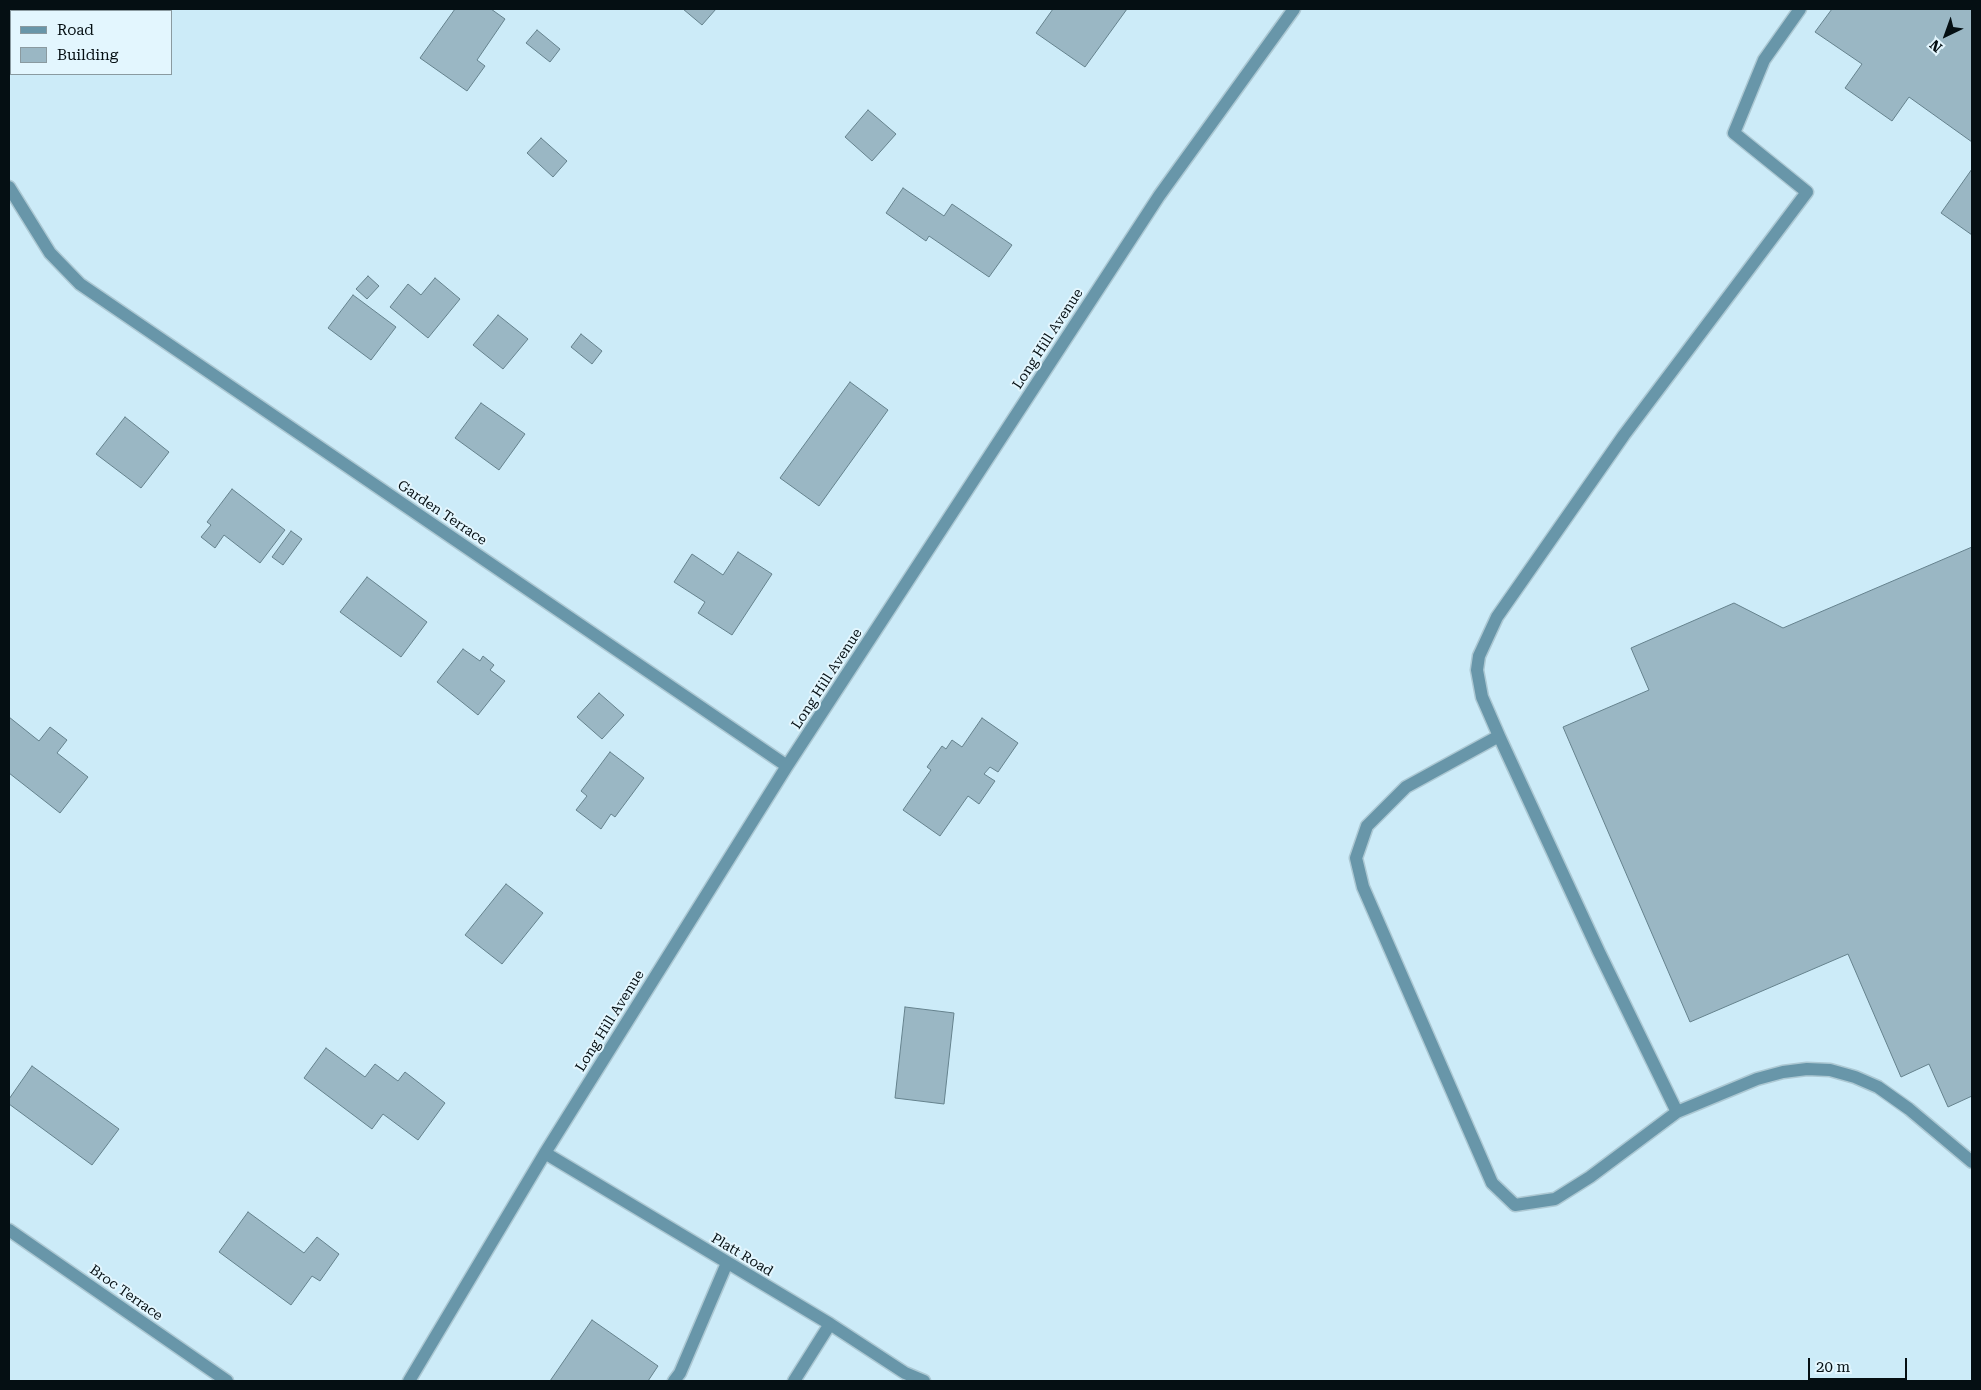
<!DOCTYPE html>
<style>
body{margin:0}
#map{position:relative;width:1981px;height:1390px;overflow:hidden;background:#ccebf8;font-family:"Roboto Serif",serif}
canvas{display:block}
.frame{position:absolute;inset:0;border:10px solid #050f13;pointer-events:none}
.legend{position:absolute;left:10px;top:10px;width:162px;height:65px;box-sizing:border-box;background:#e3f6fe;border:1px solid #8a9aa0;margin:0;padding:6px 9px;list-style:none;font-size:15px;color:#050f13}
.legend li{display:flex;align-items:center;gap:10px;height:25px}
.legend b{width:25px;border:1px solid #8a9aa0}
.north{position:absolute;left:1921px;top:10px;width:50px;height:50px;-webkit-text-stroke:4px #e3f6fe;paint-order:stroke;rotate:222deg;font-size:14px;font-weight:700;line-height:20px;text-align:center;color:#050f13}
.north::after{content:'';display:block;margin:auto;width:18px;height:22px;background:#050f13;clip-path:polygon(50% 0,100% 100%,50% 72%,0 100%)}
.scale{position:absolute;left:1808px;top:1358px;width:99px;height:22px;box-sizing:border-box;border:2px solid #050f13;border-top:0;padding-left:6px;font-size:15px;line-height:18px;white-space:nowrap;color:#050f13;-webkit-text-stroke:4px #e3f6fe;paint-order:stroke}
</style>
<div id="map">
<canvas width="1981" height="1390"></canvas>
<div class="frame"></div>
<ul class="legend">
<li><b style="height:6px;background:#6896a9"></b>Road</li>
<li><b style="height:14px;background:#9ab7c4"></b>Building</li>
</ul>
<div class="north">N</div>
<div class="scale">20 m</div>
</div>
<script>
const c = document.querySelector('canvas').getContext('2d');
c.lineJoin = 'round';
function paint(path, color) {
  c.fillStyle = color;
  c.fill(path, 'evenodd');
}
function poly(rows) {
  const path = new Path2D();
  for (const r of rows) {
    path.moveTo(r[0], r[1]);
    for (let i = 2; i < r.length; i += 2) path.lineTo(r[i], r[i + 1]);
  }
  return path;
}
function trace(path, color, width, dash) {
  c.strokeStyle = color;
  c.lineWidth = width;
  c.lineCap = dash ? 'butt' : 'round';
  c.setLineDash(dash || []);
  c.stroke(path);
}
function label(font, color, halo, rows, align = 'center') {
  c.font = font + ' "Roboto Serif",serif';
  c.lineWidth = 4;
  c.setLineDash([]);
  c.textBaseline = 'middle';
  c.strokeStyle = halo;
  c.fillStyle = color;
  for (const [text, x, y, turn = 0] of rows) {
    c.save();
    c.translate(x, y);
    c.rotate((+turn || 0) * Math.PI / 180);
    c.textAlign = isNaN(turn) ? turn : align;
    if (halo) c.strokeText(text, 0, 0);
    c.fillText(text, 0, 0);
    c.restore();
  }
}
const building = poly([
 [455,9,491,9,505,19,477,60,485,66,467,91,420,58,455,9],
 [683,9,716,9,702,25,683,9],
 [1053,9,1127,9,1085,67,1036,33,1053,9],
 [1832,9,1972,9,1972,142,1909,97,1892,121,1845,88,1862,64,1815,32,1832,9],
 [537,30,560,49,550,62,526,43,537,30],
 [868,110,896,134,872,161,845,137,868,110],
 [541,138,567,161,553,177,527,153,541,138],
 [1972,169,1972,235,1941,213,1972,169],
 [903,188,944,216,952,204,1012,245,989,277,929,236,926,241,886,213,903,188],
 [368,276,379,286,367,299,356,289,368,276],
 [435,278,460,299,428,338,390,307,408,284,421,295,435,278],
 [353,295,396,327,371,360,328,328,353,295],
 [498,315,528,339,503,369,473,345,498,315],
 [581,334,602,351,592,364,571,347,581,334],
 [850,382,888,410,819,506,780,478,850,382],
 [481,403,525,434,499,470,455,438,481,403],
 [125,417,169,452,141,488,96,454,125,417],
 [232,489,285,530,260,563,224,535,215,548,201,537,211,525,207,522,232,489],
 [291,531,302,539,283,565,272,557,291,531],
 [1972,547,1972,1096,1948,1107,1929,1064,1901,1077,1848,954,1690,1022,1563,727,1649,690,1631,648,1734,603,1783,628,1972,547],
 [738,552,772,574,732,635,698,613,705,602,674,582,692,554,723,575,738,552],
 [367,577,427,622,401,657,340,612,367,577],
 [463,649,480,661,483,656,494,665,490,670,505,681,478,715,437,682,463,649],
 [599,693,624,715,602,739,577,717,599,693],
 [9,717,39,741,50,727,67,740,57,753,88,777,60,813,9,773,9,717],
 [982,718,1018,743,998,772,990,767,984,774,995,781,979,804,968,796,940,836,903,810,931,770,927,767,942,746,946,749,952,740,962,747,982,718],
 [610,752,644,778,615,817,611,814,601,829,576,810,587,796,581,791,610,752],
 [506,884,543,913,502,964,465,935,506,884],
 [905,1007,954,1013,944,1104,895,1098,905,1007],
 [326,1048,365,1077,375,1064,398,1081,405,1072,445,1103,418,1140,383,1114,372,1129,304,1078,326,1048],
 [32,1066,119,1129,92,1165,9,1104,9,1099,32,1066],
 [248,1212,304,1253,317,1237,339,1254,320,1281,312,1276,291,1305,219,1252,248,1212],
 [592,1320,658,1366,648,1381,550,1381,592,1320]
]);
const minor = poly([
 [1800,9,1764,60,1734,133,1807,192,1624,435,1497,617,1479,656,1477,670,1482,697,1499,736,1406,787,1367,826,1356,858,1363,887,1492,1183,1515,1205,1555,1199,1590,1177,1677,1112,1757,1079,1783,1072,1807,1069,1830,1070,1855,1077,1878,1087,1909,1109,1972,1162],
 [9,187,50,253,80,284,787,766],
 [1499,736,1599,952,1677,1112],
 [545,1153,830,1324,905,1373,924,1381],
 [9,1230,227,1381],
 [409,1381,545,1153,787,766,1159,196,1294,9],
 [674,1381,680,1373,727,1263],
 [794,1381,830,1324]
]);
const streetNames = [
 ["Long Hill Avenue",1048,339,-57],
 ["Garden Terrace",442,513,34],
 ["Long Hill Avenue",827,679,-57],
 ["Long Hill Avenue",610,1021,-58],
 ["Platt Road",742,1255,31],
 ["Broc Terrace",126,1293,35]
];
paint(building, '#9ab7c4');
trace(building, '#65828d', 1);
trace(minor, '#acc8d3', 15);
trace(minor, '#6896a9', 12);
label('14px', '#050f13', '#e3f6fe', streetNames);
</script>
